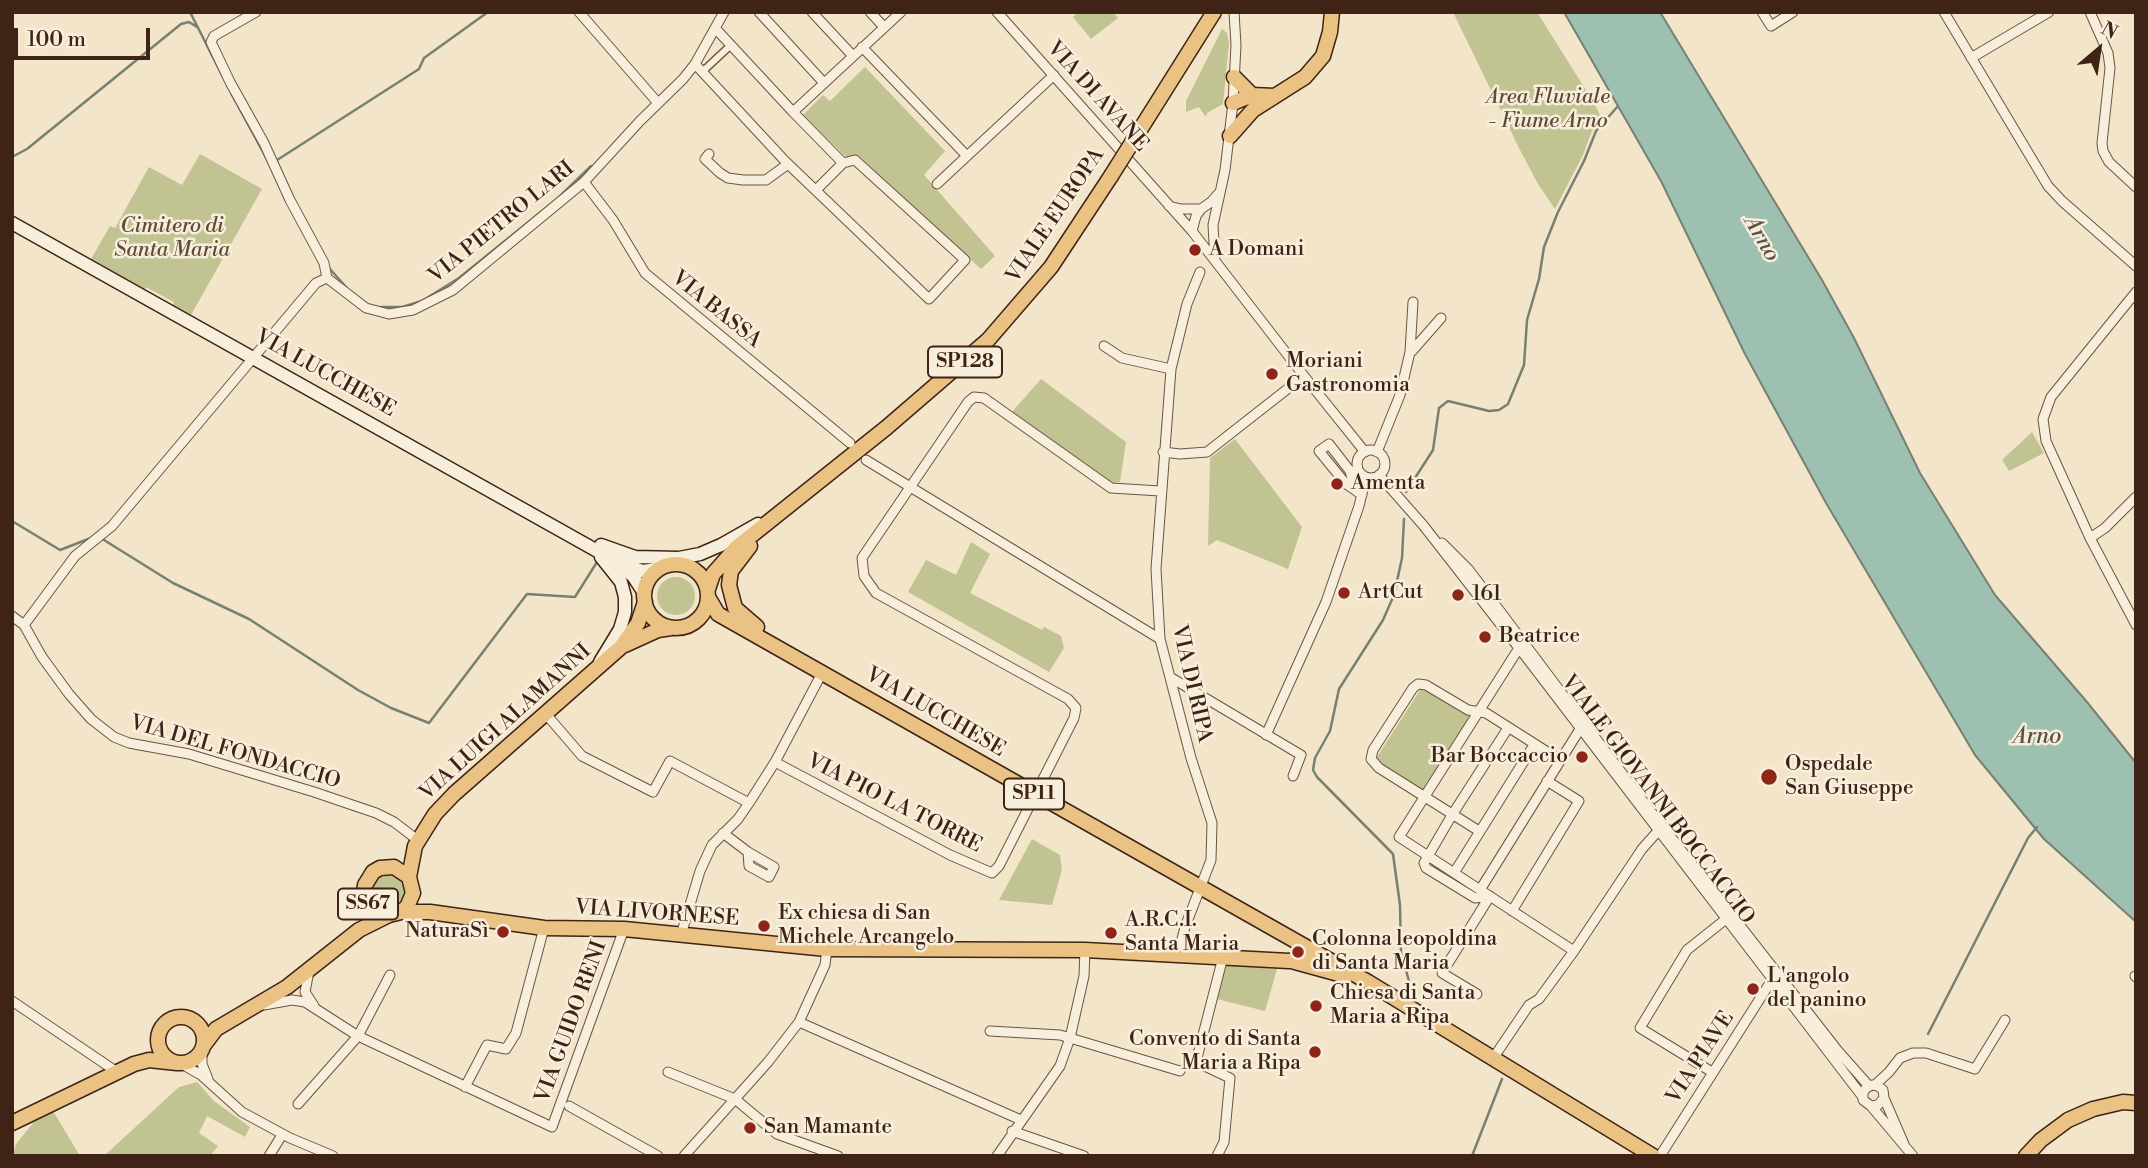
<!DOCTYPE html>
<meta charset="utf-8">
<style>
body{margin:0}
#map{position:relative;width:2148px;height:1168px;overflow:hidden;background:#f3e5c9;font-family:"Libre Bodoni",serif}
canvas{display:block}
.frame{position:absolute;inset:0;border:14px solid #3f2316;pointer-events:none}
.north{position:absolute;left:2064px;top:14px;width:70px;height:70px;-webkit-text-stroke:5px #f7eedc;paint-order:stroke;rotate:29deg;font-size:19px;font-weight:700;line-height:28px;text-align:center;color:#3f2316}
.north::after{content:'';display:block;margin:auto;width:24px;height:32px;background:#3f2316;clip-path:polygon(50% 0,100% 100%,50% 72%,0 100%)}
.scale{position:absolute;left:14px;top:28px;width:136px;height:32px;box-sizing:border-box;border:4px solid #3f2316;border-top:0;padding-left:9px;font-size:21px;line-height:24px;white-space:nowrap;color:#3f2316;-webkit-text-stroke:5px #f7eedc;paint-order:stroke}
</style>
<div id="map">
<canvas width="2148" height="1168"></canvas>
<div class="frame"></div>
<div class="north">N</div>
<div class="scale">100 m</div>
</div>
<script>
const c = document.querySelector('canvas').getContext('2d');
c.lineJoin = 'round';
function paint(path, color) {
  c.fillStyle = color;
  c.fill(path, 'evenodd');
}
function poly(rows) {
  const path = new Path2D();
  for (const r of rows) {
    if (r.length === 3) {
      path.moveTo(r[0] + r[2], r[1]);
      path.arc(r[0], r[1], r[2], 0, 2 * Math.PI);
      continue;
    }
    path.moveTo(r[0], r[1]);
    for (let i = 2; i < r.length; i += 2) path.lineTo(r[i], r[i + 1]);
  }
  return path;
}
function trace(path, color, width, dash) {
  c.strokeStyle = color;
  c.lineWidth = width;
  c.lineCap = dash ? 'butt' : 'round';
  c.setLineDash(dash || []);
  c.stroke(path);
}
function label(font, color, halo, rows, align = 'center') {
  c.font = font + ' "Libre Bodoni",serif';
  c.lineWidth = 5;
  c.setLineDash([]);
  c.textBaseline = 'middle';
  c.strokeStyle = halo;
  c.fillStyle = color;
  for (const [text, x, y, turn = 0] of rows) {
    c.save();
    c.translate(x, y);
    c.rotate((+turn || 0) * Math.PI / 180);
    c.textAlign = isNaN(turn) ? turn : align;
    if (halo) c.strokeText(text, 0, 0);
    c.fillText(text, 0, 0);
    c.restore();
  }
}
const green = poly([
 [1079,12,1113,12,1118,18,1091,39,1073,17],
 [1453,12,1537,12,1594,103,1602,119,1592,131,1583,155,1555,209,1538,184,1519,148],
 [1222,29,1227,33,1229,43,1223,104,1207,113,1206,117,1199,107,1186,112,1186,101],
 [865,67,945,151,924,175,995,256,981,269,858,155,846,157,803,115,823,95,830,101],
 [200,154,262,189,191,315,173,305,174,302,146,287,145,289,91,259,110,226,115,228,149,167,182,185],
 [1041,379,1126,442,1120,482,1110,483,1012,412],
 [2032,432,2044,453,2009,471,2002,460],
 [1235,439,1302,527,1288,569,1217,540,1208,546,1210,458],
 [971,542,990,554,970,593,1042,630,1044,627,1061,636,1064,648,1049,672,908,592,926,560,956,575],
 [676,596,19],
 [1422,687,1471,716,1422,792,1375,760],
 [1032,839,1060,855,1062,870,1052,905,999,900],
 [388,891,16],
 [1225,965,1277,969,1265,1011,1217,999],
 [197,1082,214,1101,250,1127,245,1137,207,1116,199,1133,218,1146,210,1156,104,1156,179,1087],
 [53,1111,80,1156,12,1156,16,1144,37,1118]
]);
const water = poly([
 [1564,12,1660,12,1822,280,1854,338,1920,473,1995,595,2087,702,2136,763,2136,922,2044,839,1975,755,1826,503,1745,354,1661,181,1564,12]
]);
const stream = poly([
 [190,12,225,81],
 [231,93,269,163],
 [12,157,27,149,181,24,189,22,197,27],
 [274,162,419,69,424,58,488,12],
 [329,268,346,287],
 [381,307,402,307,422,301,459,278,557,199,591,166],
 [1406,492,1433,450,1439,408,1448,401,1489,411,1499,410,1508,404,1524,365,1527,320,1539,279,1544,247,1558,212,1584,161,1596,131,1618,106],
 [1404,519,1402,558,1394,595,1383,620,1339,689,1330,731,1315,758,1313,770,1317,777,1393,854,1400,905,1401,953,1413,995],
 [12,521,60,550,91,538],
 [104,540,173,583,249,619,358,690,391,708,429,723,527,594,575,597,597,562],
 [1928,1034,2028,838,2037,827],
 [1472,1156,1502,1079]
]);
const pedestrian = poly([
 [702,72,731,45]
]);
const minor = poly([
 [256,12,214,36,211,42,230,82,264,143,290,200,324,263,327,278],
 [579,12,658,103],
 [759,12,824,83],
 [812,12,853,56],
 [870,12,884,27],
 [997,12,1192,231,1304,376,1365,452],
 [1762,12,1771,26,1793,12],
 [1944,12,2048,186,2062,201,2136,266],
 [2090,12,2108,53,2110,68,2102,143,2103,151,2109,162,2136,187],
 [715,28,793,112],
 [862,47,967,156],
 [1971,58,2049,12],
 [695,64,785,161,929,299,965,260,855,160,843,163],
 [709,154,705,159,720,173,728,178,743,180,766,180,788,164],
 [843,163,793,112,901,12],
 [584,182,613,220,645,273,850,443],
 [937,184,1054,75],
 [816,190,843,163],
 [1169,206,1181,209,1201,209],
 [1192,231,1196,216,1201,209,1211,202,1218,194],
 [1215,260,1213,225,1225,170,1233,103,1236,45,1234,12],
 [2136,292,2051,397,2043,419,2046,441,2090,538,2136,625],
 [1104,346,1122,358,1171,369],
 [1412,351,1441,318],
 [1371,464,14],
 [1163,452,1180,454,1207,452,1304,376],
 [1377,452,1400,395,1410,352,1413,302],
 [866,460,1160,639],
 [1379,475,1423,525,1526,657,1862,1096],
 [1355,490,1346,484,1319,451,1329,444,1350,471,1355,490,1362,495],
 [2090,538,2105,528,2136,497],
 [1442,543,1469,570,1649,809,1838,1051,1869,1086],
 [12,616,24,625,42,657,69,694,91,719,114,737,129,743,189,754,314,792,376,813,394,822,415,838],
 [24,625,75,556,112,526,316,283,327,278,366,308,389,314,413,310,453,290,584,182,640,121,683,79,695,64,724,12],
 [1519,648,1399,837,1574,951],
 [1170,677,1301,755,1293,776],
 [545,713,582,756,653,792,670,761,749,803],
 [1266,735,1326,602,1359,506,1366,477],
 [775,762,950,855,992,873,999,866,1074,718,1076,708,1068,699,876,593,864,576,862,558,968,402,974,397,984,398,1111,488,1160,491],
 [1479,831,1379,768,1371,759,1373,750,1413,688,1418,684,1426,685,1468,710,1486,713,1560,760],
 [723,833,748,852,774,867,769,877,749,866,748,852],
 [1454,873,1534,745],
 [1480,890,1580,729],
 [1490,896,1475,898,1426,868,1424,863,1452,815,1508,728],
 [1512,911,1579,801,1547,781],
 [681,935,700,871,712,845,738,819,749,803,775,762,822,673],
 [1178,955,1185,927,1211,860,1212,823,1191,758,1160,639,1156,569,1171,369,1187,304,1200,272],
 [309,971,305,992,314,1006],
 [2135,976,2136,977],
 [1477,994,1442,973,1490,896],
 [12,1001,117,1072],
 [264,1005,292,1000,305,1002,358,1036,552,1127,624,929],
 [799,1022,1021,1120],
 [990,1031,1060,1035,1180,1071],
 [202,1051,202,1064,208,1079],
 [1494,1057,1529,1005,1539,999,1574,951,1642,849,1658,831],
 [180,1063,201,1075,242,1112,290,1138,333,1156],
 [668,1072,735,1099,777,1134,838,1156],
 [1712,1072,1640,1028,1687,950,1726,919],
 [1875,1085,1889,1072,1900,1058,1913,1053,1926,1053,1975,1069,2005,1020],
 [465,1087,487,1045,506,1049,516,1033,544,928],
 [1884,1098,1878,1105,1871,1106,1863,1100,1863,1093,1866,1088,1872,1085,1878,1086,1883,1090,1884,1098,1904,1144],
 [298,1104,358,1036,390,975],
 [569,1106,658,1156],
 [1871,1106,1913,1156],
 [1012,1131,1084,1156],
 [269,1156,282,1135],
 [684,1156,768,1062,799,1022,825,965,827,949],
 [997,1156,1060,1066,1070,1038,1084,976,1085,950],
 [1217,1156,1224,1142,1230,1078,1196,1062,1223,957],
 [1660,1156,1768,986,1775,981]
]);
const secondary = poly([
 [12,223,617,562,642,571,658,569],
 [601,545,635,557,679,558,700,554,721,545,758,524],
 [622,567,633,576,644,593],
 [600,662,620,629,625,612,625,597,621,582,601,557]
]);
const primary = poly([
 [1234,77,1252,95],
 [1233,103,1252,95,1275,96],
 [1230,136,1253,110,1305,77,1323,56,1330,32,1332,12],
 [1133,141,1214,12],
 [750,546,731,571,729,585,735,608,757,627],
 [676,596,32],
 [708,589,713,574,737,547,886,428,988,340,1051,267,1111,176],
 [708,597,718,614,1368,982,1653,1156],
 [625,645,658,630,671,628],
 [409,877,394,867,380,868,373,872,365,885,364,893,370,906,382,914,389,915,401,912,407,907,413,893,409,877,415,846,435,814,454,794,621,647,638,623,645,602],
 [401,912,430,912,544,928,624,929,827,949,1085,950,1289,961,1308,958,1308,954,1301,945],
 [1295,962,1346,976],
 [181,1040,23],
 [204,1045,216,1029,287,987,359,930,389,915],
 [12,1123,134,1064,149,1060,177,1063],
 [2026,1156,2041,1140,2068,1120,2093,1109,2123,1102,2136,1103]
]);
const primaryBridge = poly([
 [1111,176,1133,141]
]);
const markers = [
 [1195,250,7,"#8f2418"],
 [1272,374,7,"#8f2418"],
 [1337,484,7,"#8f2418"],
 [1344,593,7,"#8f2418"],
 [1458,595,7,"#8f2418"],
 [1485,637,7,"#8f2418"],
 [1582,757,7,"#8f2418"],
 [1769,777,9,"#8f2418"],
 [764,926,7,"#8f2418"],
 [503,932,7,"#8f2418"],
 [1111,933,7,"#8f2418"],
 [1298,952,7,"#8f2418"],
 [1753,989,7,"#8f2418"],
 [1316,1006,7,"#8f2418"],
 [1315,1052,7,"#8f2418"],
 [750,1128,7,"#8f2418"]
];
const shields = [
 [965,362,74],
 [1034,794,60],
 [368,904,60]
];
const shieldNames = [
 ["SP128",965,362],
 ["SP11",1034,794],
 ["SS67",368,904]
];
const streetNames = [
 ["VIA DI AVANE",1097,97,48],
 ["VIALE EUROPA",1056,216,-56],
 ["VIA PIETRO LARI",502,223,-39],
 ["VIA BASSA",716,310,39],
 ["VIA LUCCHESE",325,374,29],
 ["VIA DI RIPA",1191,684,77],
 ["VIA LUCCHESE",935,713,30],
 ["VIA LUIGI ALAMANNI",506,723,-42],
 ["VIA DEL FONDACCIO",235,753,16],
 ["VIALE GIOVANNI BOCCACCIO",1657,800,53],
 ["VIA PIO LA TORRE",894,804,27],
 ["VIA LIVORNESE",657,914,4],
 ["VIA GUIDO RENI",572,1022,-70],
 ["VIA PIAVE",1701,1058,-57]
];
const parkNames = [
 ["Area Fluviale",1548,98],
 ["- Fiume Arno",1548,122],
 ["Cimitero di",172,227],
 ["Santa Maria",172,251]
];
const poiNames = [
 ["A Domani",1209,250],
 ["Moriani",1286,362],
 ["Gastronomia",1286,386],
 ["Amenta",1351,484],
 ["ArtCut",1358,593],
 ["161",1472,595],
 ["Beatrice",1499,637],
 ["Bar Boccaccio",1568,757,"right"],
 ["Ospedale",1785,765],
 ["San Giuseppe",1785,789],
 ["Ex chiesa di San",778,914],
 ["Michele Arcangelo",778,938],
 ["A.R.C.I.",1125,921],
 ["Santa Maria",1125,945],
 ["NaturaSì",489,932,"right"],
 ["Colonna leopoldina",1312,940],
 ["di Santa Maria",1312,964],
 ["L'angolo",1767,977],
 ["del panino",1767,1001],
 ["Chiesa di Santa",1330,994],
 ["Maria a Ripa",1330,1018],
 ["Convento di Santa",1301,1040,"right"],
 ["Maria a Ripa",1301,1064,"right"],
 ["San Mamante",764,1128]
];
const waterNames = [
 ["Arno",1761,239,60],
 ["Arno",2037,737]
];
paint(green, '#c1c392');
paint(water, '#9dc0b0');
trace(water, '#778172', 2);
trace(stream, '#778172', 2.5);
trace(pedestrian, '#6c5443', 9);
trace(minor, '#6c5443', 11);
trace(secondary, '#3f2316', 15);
trace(primary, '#3f2316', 17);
trace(pedestrian, '#f7eedc', 6);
trace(minor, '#f7eedc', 9);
trace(secondary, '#f7eedc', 12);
trace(primary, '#eac284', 14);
trace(primaryBridge, '#3f2316', 17, []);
trace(primaryBridge, '#eac284', 14);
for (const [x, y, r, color] of markers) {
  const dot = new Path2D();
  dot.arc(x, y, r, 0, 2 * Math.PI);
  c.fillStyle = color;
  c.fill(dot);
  trace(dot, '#f7eedc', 2.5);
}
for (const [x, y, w] of shields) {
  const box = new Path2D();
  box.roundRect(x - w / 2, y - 15.5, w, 31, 5);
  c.fillStyle = '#f7eedc';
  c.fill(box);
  trace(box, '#3f2316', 2);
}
label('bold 19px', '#3f2316', null, shieldNames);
label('21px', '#3f2316', '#f7eedc', streetNames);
label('italic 21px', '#604b35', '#f7eedc', parkNames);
label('21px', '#3f2316', '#f7eedc', poiNames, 'left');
label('italic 23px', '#5b5244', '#f7eedc', waterNames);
</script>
